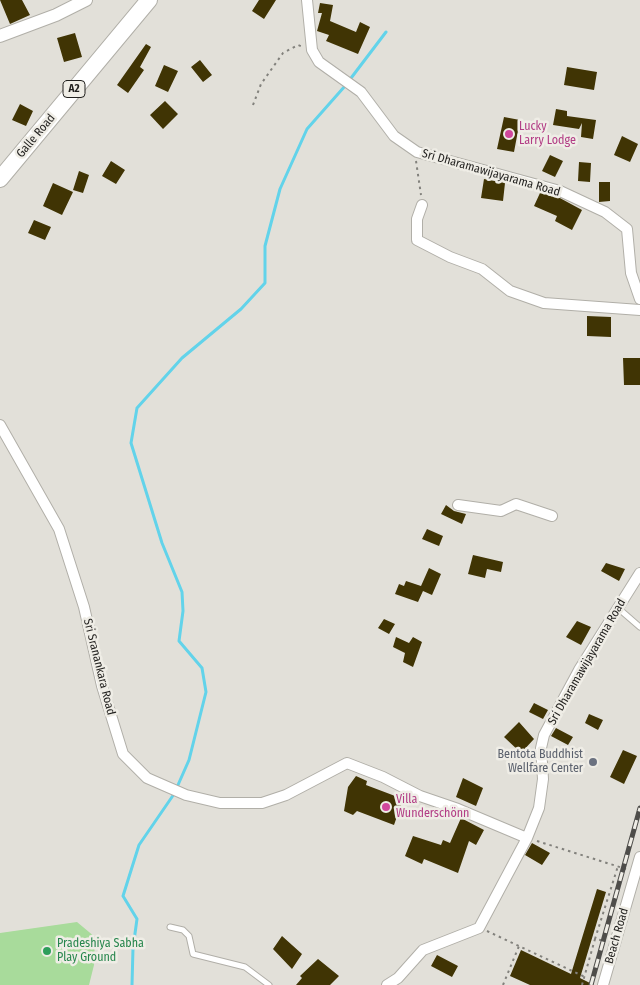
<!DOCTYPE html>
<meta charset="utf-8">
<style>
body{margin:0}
canvas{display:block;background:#e2e0d9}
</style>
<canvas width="640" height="985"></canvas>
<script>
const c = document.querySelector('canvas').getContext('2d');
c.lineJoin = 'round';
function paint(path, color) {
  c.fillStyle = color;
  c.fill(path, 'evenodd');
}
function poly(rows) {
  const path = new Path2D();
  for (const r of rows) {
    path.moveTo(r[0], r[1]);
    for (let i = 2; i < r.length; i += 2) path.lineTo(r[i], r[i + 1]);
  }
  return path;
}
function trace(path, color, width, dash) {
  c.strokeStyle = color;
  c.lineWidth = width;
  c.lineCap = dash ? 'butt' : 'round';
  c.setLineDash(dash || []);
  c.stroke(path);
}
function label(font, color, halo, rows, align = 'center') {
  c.font = font + ' "Fira Sans Condensed",sans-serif';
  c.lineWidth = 5;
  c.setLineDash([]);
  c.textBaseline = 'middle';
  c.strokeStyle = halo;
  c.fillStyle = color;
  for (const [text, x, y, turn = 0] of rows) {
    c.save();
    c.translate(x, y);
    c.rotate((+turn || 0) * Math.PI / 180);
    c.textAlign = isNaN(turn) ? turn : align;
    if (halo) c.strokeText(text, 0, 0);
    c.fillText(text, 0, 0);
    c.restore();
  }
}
const green = poly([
 [77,922,95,937,94,965,89,985,0,985,0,933]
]);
const stream = poly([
 [132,985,133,948,137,919,123,896,139,845,174,794,189,760,206,692,202,668,179,641,183,611,182,592,162,543,131,443,137,408,182,358,241,309,265,283,265,246,280,189,307,129,345,86,386,32]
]);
const building = poly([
 [0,0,22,0,30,15,10,24],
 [259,0,276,0,264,19,252,11],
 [320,3,333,5,330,21,356,32,360,22,370,27,358,54,326,41,329,35,317,31,322,13,318,13],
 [75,33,82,57,64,62,57,38],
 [146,44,151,47,140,67,144,70,128,93,117,85],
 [200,60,212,75,203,82,191,67],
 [164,65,178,71,168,92,155,86],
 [567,67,597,72,594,90,564,85],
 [165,101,178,114,163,129,150,115],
 [20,104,33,111,26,126,12,120],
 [556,109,567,111,567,116,596,120,593,139,581,137,582,123,579,129,553,125],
 [504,117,520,120,514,152,497,149],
 [622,136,638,144,630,162,614,155],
 [550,155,563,161,555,177,542,171],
 [111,161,125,170,116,184,102,176],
 [579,162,591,163,590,182,578,181],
 [79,171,89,175,83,193,73,190],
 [484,179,505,183,503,201,481,198],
 [599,182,610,182,610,201,599,202],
 [53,183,73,192,62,215,43,206],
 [540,193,558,197,582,210,572,230,555,221,557,216,534,206],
 [34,220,51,227,45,240,28,233],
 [587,316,611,317,611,337,587,336],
 [623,358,640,358,640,385,624,385],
 [446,505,454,511,466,514,462,524,441,514],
 [427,529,443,536,439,546,422,539],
 [473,555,503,562,501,572,487,569,485,578,468,574],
 [606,563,625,569,619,581,601,571],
 [429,568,441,574,432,595,423,591,418,602,395,594,399,584,404,586,406,581,421,586],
 [384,619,395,624,389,634,378,628],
 [577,621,591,627,581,645,566,637],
 [396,637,409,643,413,637,422,642,413,667,403,662,405,653,393,647],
 [534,703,548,710,543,719,529,712],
 [589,714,603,720,598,730,585,723],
 [519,722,534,739,521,753,504,737],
 [556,728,573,737,568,745,551,736],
 [623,750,637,756,624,784,610,777],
 [356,776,367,781,366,785,403,799,394,825,357,811,353,815,344,811,348,787],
 [463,778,483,788,476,806,456,797],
 [461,818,484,830,476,845,469,841,458,873,424,859,422,864,405,856,413,836,441,845,443,840,450,843],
 [532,843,550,853,542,865,525,855],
 [597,889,606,892,580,978,594,985,530,985,510,976,521,950,571,974],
 [282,936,302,954,292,969,273,949],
 [437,955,458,966,452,977,431,966],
 [318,959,339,976,330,985,296,985,302,978,300,976]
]);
const path = poly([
 [253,105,261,84,283,53,298,45,303,47],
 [416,161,421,195],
 [537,841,626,869],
 [487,931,585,977],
 [595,939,618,866],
 [503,985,519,946],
 [582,985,595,939,606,941]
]);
const service = poly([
 [618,608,640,627],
 [170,927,183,930,189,936,193,954,245,967,269,985]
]);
const minor = poly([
 [307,0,312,50,319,62,361,92,394,136,417,152,560,191,605,212,627,229,631,273,640,299],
 [422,205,417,219,417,240,450,257,482,269,510,291,544,303,640,310],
 [0,425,59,529,84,607,102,686,123,754,147,778,186,795,220,803,262,803,286,795,347,763,383,777,420,796,458,809,527,838],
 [458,505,501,511,516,504,552,516],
 [387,985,398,978,423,950,479,928,527,838,539,808,543,779,541,748,544,735,579,670,640,573],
 [603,985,640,857]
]);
const tertiary = poly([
 [0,36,56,15,86,0]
]);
const trunk = poly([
 [0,179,149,0]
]);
const rail = poly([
 [591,985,640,808]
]);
const markers = [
 [509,134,5,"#d1479c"],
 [593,762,5,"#6b7280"],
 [386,807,5,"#d1479c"],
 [47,951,5,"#2e9e5b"]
];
const shields = [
 [74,89,22]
];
const shieldNames = [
 ["A2",74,89]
];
const hotelNames = [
 ["Lucky",519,127],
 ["Larry Lodge",519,141],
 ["Villa",396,800],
 ["Wunderschönn",396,814]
];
const streetNames = [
 ["Galle Road",36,136,-50],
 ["Sri Dharamawijayarama Road",491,173,16],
 ["Sri Dharamawijayarama Road",587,662,-60],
 ["Sri Sranankara Road",99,667,76],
 ["Beach Road",617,936,-74]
];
const worshipNames = [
 ["Bentota Buddhist",583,755],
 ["Wellfare Center",583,769]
];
const leisureNames = [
 ["Pradeshiya Sabha",57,944],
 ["Play Ground",57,958]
];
paint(green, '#a8db9b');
trace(stream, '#62d3ea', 3);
paint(building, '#403404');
trace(service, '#b1afa8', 7);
trace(minor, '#b1afa8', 12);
trace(tertiary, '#b1afa8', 14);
trace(trunk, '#b1afa8', 18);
trace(path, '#82817c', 2, [2.5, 4]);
trace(service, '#fff', 5);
trace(minor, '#fff', 10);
trace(tertiary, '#fff', 12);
trace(trunk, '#fff', 16);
trace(rail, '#4e4d4a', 5);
trace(rail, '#efede6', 3, [9]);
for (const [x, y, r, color] of markers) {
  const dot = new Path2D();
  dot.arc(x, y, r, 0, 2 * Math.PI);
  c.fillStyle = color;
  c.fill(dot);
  trace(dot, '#efede6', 2);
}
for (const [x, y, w] of shields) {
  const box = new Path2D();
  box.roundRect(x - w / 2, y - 8.5, w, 17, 4);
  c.fillStyle = '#efede6';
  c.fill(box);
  trace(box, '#201f1d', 1);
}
label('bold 11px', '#201f1d', null, shieldNames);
label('12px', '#b23c85', '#efede6', hotelNames, 'left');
label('12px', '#201f1d', '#efede6', streetNames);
label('12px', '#5b616d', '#efede6', worshipNames, 'right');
label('12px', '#27864d', '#efede6', leisureNames, 'left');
</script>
